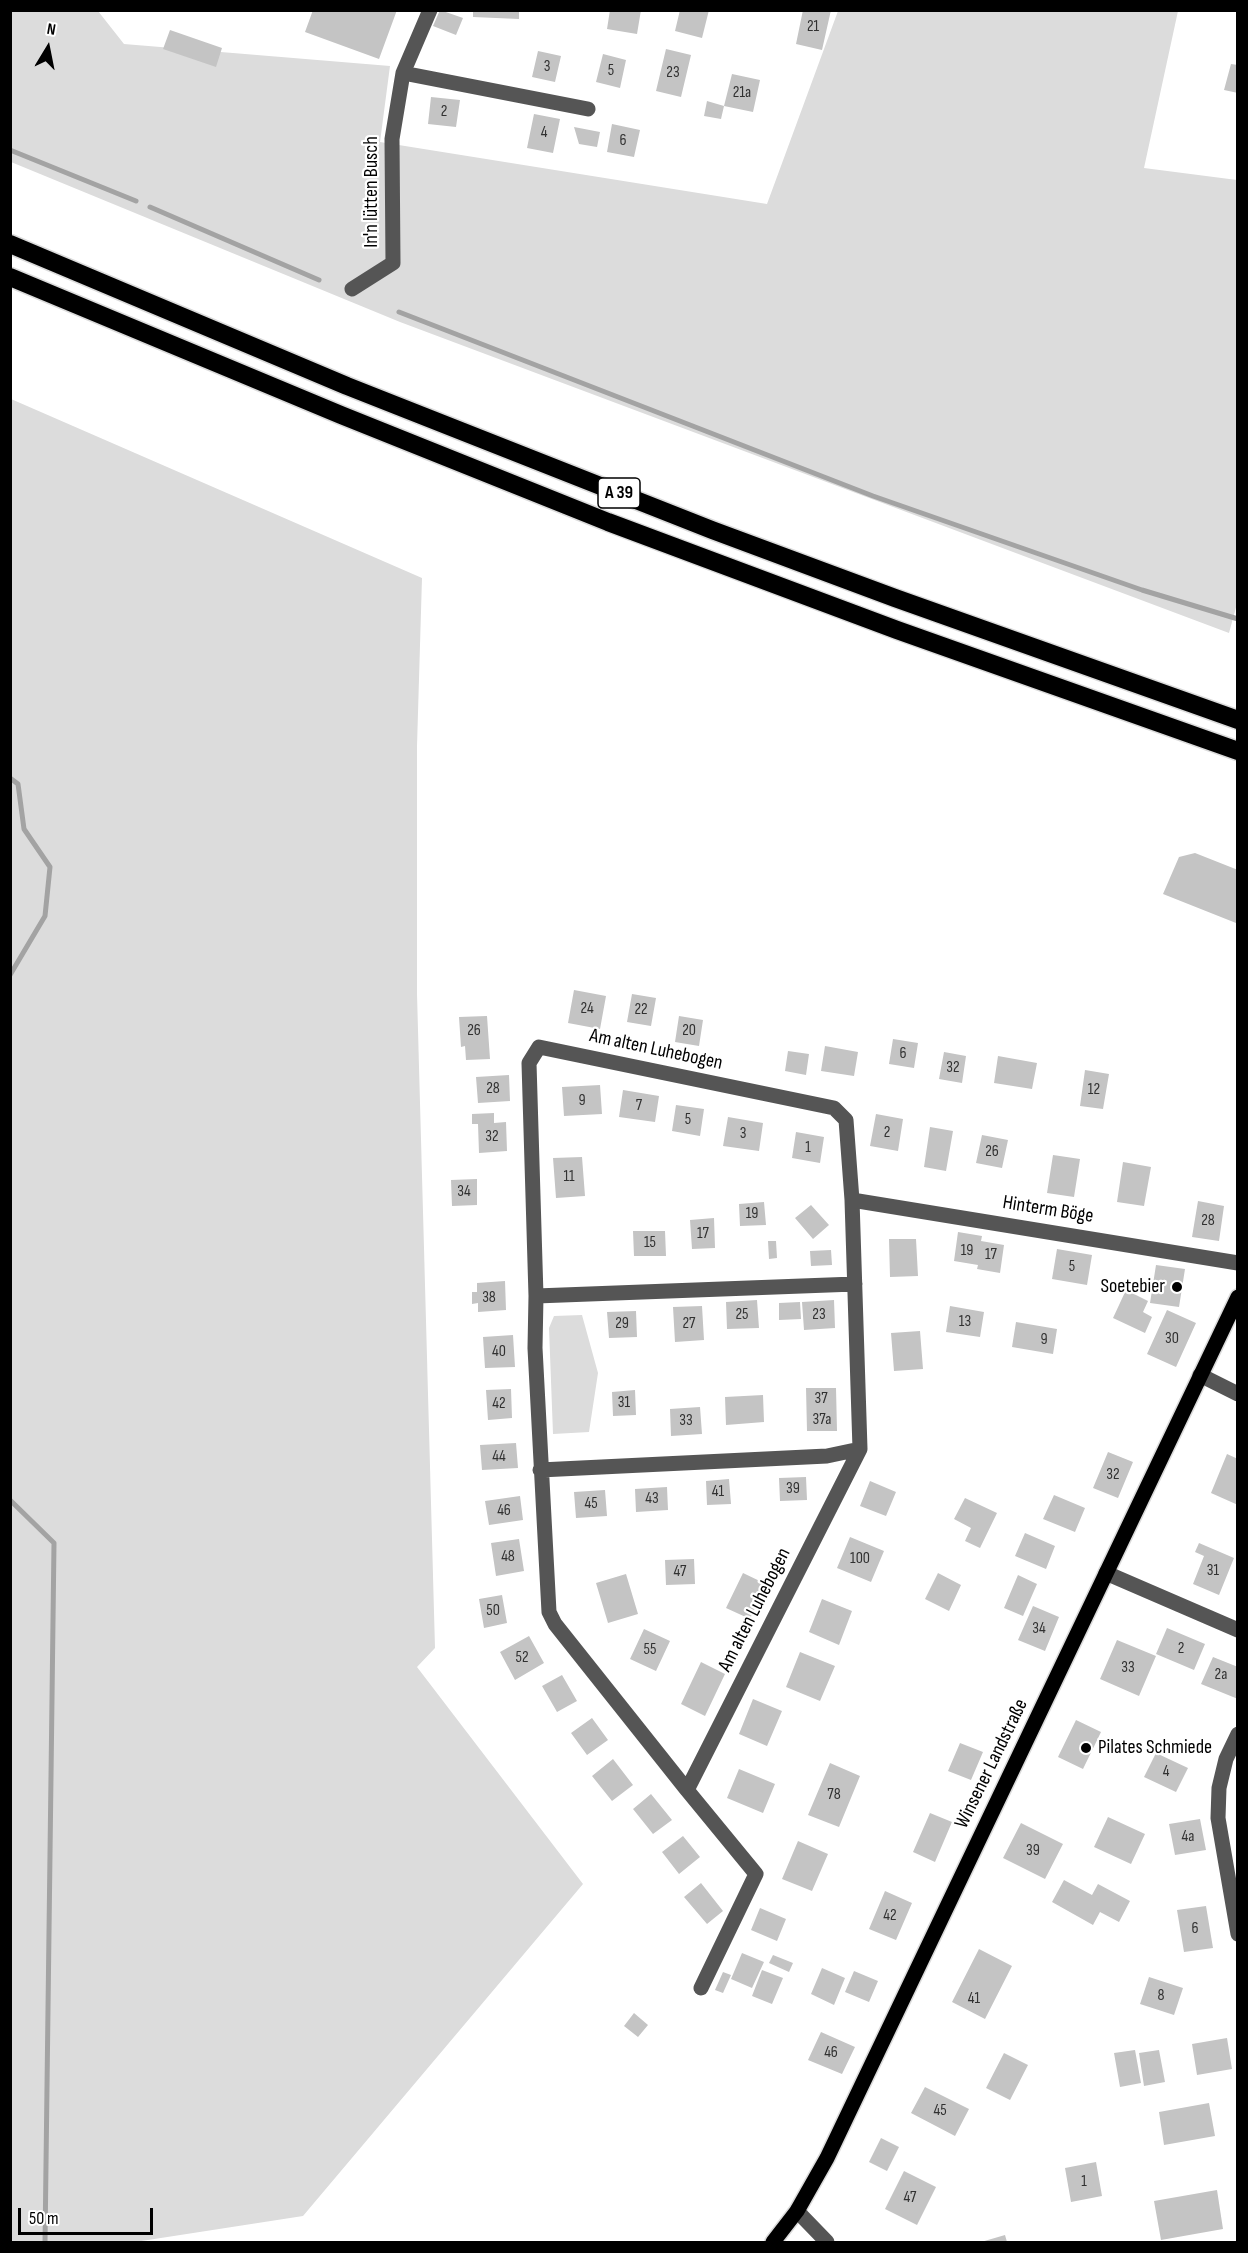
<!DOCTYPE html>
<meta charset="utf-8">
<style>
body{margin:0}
#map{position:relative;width:1248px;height:2253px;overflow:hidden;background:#fff;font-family:"Sofia Sans Condensed",sans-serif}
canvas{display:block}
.frame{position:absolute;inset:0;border:12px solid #000;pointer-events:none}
.north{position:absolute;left:18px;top:18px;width:60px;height:60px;-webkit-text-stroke:4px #fff;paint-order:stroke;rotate:10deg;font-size:16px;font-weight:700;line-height:24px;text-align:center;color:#000}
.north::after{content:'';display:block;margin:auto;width:21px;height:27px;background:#000;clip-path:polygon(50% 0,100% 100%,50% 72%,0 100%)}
.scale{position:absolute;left:18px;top:2208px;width:135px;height:27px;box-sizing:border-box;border:3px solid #000;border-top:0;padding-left:8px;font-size:18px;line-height:21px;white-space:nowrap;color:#000;-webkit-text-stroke:4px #fff;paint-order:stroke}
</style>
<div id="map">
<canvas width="1248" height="2253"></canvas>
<div class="frame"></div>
<div class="north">N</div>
<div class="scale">50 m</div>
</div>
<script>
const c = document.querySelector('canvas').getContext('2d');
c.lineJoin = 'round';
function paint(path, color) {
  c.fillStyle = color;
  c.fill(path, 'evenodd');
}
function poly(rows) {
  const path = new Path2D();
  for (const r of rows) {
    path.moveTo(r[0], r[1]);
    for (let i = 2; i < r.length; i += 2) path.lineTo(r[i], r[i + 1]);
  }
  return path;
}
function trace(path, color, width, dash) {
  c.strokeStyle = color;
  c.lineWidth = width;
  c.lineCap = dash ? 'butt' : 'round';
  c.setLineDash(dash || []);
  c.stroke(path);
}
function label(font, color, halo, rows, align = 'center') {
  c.font = font + ' "Sofia Sans Condensed",sans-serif';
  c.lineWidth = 4.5;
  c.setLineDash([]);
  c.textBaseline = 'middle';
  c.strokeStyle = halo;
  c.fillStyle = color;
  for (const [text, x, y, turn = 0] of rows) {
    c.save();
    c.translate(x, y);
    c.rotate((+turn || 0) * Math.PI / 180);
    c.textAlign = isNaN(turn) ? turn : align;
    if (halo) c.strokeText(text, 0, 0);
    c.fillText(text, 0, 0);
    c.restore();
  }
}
const green = poly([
 [10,11,98,11,124,44,390,66,380,142,767,204,838,11,1178,11,1144,168,1237,180,1238,600,1229,633,400,322,11,162],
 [11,399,422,578,417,746,417,994,435,1648,417,1667,583,1884,303,2216,135,2242,11,2242],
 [582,1315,598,1373,589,1432,553,1434,549,1328,554,1316]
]);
const stream = poly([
 [10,150,136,201],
 [150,207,319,280],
 [399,312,873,496,1142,590,1238,619],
 [10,778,18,784,24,829,50,867,45,916,10,975],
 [10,1500,54,1543,45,2242]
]);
const building = poly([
 [313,10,397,10,379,59,305,32],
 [440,10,463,18,456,35,433,26],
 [473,10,519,10,519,19,473,17],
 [610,10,641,10,637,34,607,29],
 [680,10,709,10,702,38,675,31],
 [803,10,831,10,822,50,796,44],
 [170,30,222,48,216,67,163,49],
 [666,49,691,55,681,97,656,91],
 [538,51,561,56,555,82,532,77],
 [603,54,626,60,620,88,596,82],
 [1231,64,1238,65,1238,93,1224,90],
 [732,74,760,80,753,112,724,106],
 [431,97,460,100,456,127,428,124],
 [707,101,724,106,721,119,704,116],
 [534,114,560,119,553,153,527,148],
 [612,124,640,130,634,157,607,152],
 [574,127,600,132,597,147,579,144],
 [1195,853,1238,870,1236,923,1163,894,1179,857],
 [574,990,606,996,600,1029,568,1023],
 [632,994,656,998,651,1026,627,1022],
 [487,1016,490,1059,466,1060,465,1046,461,1047,459,1017],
 [679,1016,703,1020,699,1046,675,1042],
 [893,1039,918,1043,914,1068,889,1064],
 [825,1046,858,1052,854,1076,821,1071],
 [788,1051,809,1054,806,1075,785,1071],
 [944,1052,966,1056,962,1083,939,1079],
 [998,1056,1037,1063,1032,1089,994,1083],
 [1085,1070,1109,1074,1103,1109,1080,1106],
 [509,1075,510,1101,478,1103,476,1077],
 [600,1085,602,1114,564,1116,562,1087],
 [623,1090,659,1096,655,1122,619,1117],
 [676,1105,704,1109,700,1136,672,1131],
 [494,1113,494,1123,506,1122,507,1151,479,1153,478,1124,472,1124,472,1114],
 [876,1114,903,1119,898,1151,870,1146],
 [728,1117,763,1123,759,1151,723,1146],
 [930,1127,953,1131,946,1171,924,1167],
 [796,1132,824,1137,820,1163,792,1158],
 [982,1135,1008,1140,1002,1168,976,1163],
 [1053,1155,1080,1159,1074,1197,1047,1193],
 [582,1157,585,1196,556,1198,553,1158],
 [1123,1162,1151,1167,1144,1206,1117,1202],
 [477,1179,477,1205,452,1206,451,1180],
 [1198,1201,1224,1206,1219,1241,1192,1237],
 [764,1202,766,1225,740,1226,739,1204],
 [811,1205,829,1225,813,1239,795,1218],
 [714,1218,715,1248,692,1249,690,1220],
 [633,1231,665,1231,666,1256,634,1256],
 [958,1232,982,1236,981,1241,1004,1245,1000,1273,977,1269,978,1265,954,1261],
 [889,1239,916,1239,918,1276,890,1277],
 [768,1241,776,1241,777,1258,769,1259],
 [1057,1249,1092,1255,1087,1285,1052,1279],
 [831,1250,832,1265,811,1266,810,1251],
 [1156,1265,1185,1269,1179,1307,1150,1303],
 [505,1281,506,1310,478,1312,478,1303,472,1304,472,1292,477,1292,477,1283],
 [1126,1290,1148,1301,1143,1312,1152,1317,1145,1333,1113,1318],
 [757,1300,759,1328,727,1329,726,1302],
 [834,1300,835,1328,804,1330,802,1302],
 [800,1302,801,1319,779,1320,779,1303],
 [702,1306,704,1340,675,1342,673,1307],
 [950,1306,984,1312,980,1337,946,1332],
 [1167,1310,1196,1323,1176,1367,1147,1354],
 [636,1311,637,1337,609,1338,607,1312],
 [1016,1322,1057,1329,1053,1354,1012,1347],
 [920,1331,923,1369,894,1371,891,1333],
 [513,1335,515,1367,485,1368,483,1337],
 [806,1388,836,1388,837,1431,807,1431],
 [511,1389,512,1418,488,1420,486,1390],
 [635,1390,636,1415,613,1416,612,1392],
 [763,1395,764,1422,726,1425,725,1397],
 [700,1407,702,1434,671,1436,670,1409],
 [516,1443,518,1468,482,1470,480,1445],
 [1108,1452,1133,1462,1118,1498,1093,1488],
 [1227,1454,1238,1459,1238,1505,1211,1493],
 [806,1477,807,1500,780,1501,779,1478],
 [729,1479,731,1504,707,1505,706,1481],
 [870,1481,896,1492,886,1516,860,1506],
 [667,1487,668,1510,636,1512,635,1489],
 [605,1490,607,1516,576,1518,574,1492],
 [1054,1495,1085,1508,1075,1532,1043,1519],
 [520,1496,523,1520,489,1525,485,1501],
 [965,1498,997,1513,980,1548,965,1541,971,1528,954,1519],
 [1025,1533,1055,1546,1046,1569,1015,1556],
 [850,1537,884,1551,871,1582,837,1568],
 [519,1539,524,1571,496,1576,491,1543],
 [1199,1543,1234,1558,1219,1595,1193,1584,1204,1556,1195,1552],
 [694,1559,695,1584,666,1585,665,1560],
 [743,1573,766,1584,750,1619,726,1608],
 [938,1573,961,1585,949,1611,925,1599],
 [626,1574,638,1614,608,1623,596,1583],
 [1018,1575,1037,1584,1023,1616,1004,1608],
 [502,1595,507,1623,484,1628,479,1599],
 [822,1599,852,1611,839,1645,809,1632],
 [1033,1606,1059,1617,1045,1651,1018,1640],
 [1167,1628,1205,1644,1194,1670,1156,1654],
 [644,1629,670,1641,656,1671,630,1659],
 [529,1636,544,1663,515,1680,500,1652],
 [1117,1640,1156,1656,1139,1696,1100,1679],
 [800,1652,835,1666,820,1701,786,1687],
 [1213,1657,1238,1667,1238,1699,1201,1684],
 [701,1662,725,1674,705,1716,681,1704],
 [562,1675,577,1701,557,1712,542,1686],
 [753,1699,782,1711,767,1746,739,1734],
 [592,1718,608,1740,587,1755,571,1733],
 [1076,1720,1101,1732,1083,1769,1058,1757],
 [960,1743,983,1752,971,1780,948,1771],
 [1156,1753,1188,1768,1176,1792,1144,1777],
 [613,1759,633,1785,612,1801,592,1776],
 [830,1763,860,1776,839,1827,808,1815],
 [739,1769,775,1784,763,1813,727,1798],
 [651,1794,672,1820,653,1834,633,1809],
 [930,1813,952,1822,935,1862,913,1852],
 [1108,1817,1145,1834,1131,1864,1094,1847],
 [1200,1819,1206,1850,1175,1855,1169,1824],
 [1021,1823,1063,1844,1045,1879,1003,1858],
 [683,1836,700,1857,679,1874,662,1852],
 [798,1841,828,1854,812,1891,782,1879],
 [1064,1880,1092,1895,1098,1884,1130,1901,1119,1922,1100,1912,1093,1925,1052,1902],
 [701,1883,723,1911,707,1924,684,1897],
 [885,1891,912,1903,896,1940,869,1929],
 [1206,1906,1213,1948,1184,1952,1177,1910],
 [760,1908,786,1919,777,1941,751,1930],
 [979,1949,1012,1966,985,2019,952,2002],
 [742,1953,764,1962,752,1988,731,1979],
 [773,1955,793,1963,789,1972,769,1963],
 [822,1968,845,1978,834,2005,811,1994],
 [762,1970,783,1978,772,2004,752,1996],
 [854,1971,878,1981,869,2002,845,1992],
 [723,1972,731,1975,723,1993,715,1990],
 [1149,1977,1183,1988,1174,2015,1140,2004],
 [634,2013,648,2025,638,2037,624,2026],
 [821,2032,855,2047,842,2074,808,2060],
 [1227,2038,1232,2069,1197,2075,1192,2044],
 [1135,2050,1141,2083,1120,2087,1114,2053],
 [1159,2050,1165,2082,1144,2086,1139,2053],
 [1004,2053,1028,2065,1010,2100,986,2088],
 [925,2087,969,2109,955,2136,911,2113],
 [1209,2103,1215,2136,1164,2145,1159,2112],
 [881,2138,899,2147,887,2171,869,2162],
 [1096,2162,1102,2196,1071,2202,1065,2168],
 [904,2171,936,2187,917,2225,885,2209],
 [1217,2190,1223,2229,1161,2240,1154,2201],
 [1005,2235,1007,2242,981,2242]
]);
const minor = poly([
 [403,73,588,109],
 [352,289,393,263,392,139,403,73,430,10],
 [852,1200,1238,1263],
 [536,1296,855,1284],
 [1200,1375,1238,1394],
 [540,1470,827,1456,860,1449],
 [1106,1573,1238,1630],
 [1238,1734,1226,1759,1219,1788,1218,1818,1238,1934],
 [687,1790,555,1624,549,1612,535,1348,536,1296,529,1063,539,1047,834,1108,846,1120,852,1200,860,1449,687,1790,756,1874,701,1988],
 [797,2211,827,2242]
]);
const major = poly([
 [773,2242,797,2211,827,2158,1238,1297]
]);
const highway = poly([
 [10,244,347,386,712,530,895,598,1238,720],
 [10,277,341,415,608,522,897,630,1238,751]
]);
const markers = [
 [1177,1287,6,"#000"],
 [1086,1748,6,"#000"]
];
const numberNames = [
 ["21",813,27],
 ["3",547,67],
 ["5",611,71],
 ["23",673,73],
 ["21a",742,93],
 ["2",444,112],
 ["4",544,133],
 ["6",623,141],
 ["24",587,1009],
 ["22",641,1010],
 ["26",474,1031],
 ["20",689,1031],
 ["6",903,1054],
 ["32",953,1068],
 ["28",493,1089],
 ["12",1094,1090],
 ["9",582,1101],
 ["7",639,1106],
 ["5",688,1120],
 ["2",887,1133],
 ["3",743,1134],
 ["32",492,1137],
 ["1",808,1148],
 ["26",992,1152],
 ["11",569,1177],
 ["34",464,1192],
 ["19",752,1214],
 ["28",1208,1221],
 ["17",703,1234],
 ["15",650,1243],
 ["19",967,1251],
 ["17",991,1255],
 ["5",1072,1267],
 ["38",489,1298],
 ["25",742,1315],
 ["23",819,1315],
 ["13",965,1322],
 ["29",622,1324],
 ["27",689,1324],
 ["30",1172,1339],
 ["9",1044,1340],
 ["40",499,1352],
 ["37",821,1399],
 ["31",624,1403],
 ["42",499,1404],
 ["37a",822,1420],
 ["33",686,1421],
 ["44",499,1457],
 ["32",1113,1475],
 ["39",793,1489],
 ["41",718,1492],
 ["43",652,1499],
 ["45",591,1504],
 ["46",504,1511],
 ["48",508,1557],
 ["100",860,1559],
 ["31",1213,1571],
 ["47",680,1572],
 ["50",493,1611],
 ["34",1039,1629],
 ["2",1181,1649],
 ["55",650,1650],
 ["52",522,1658],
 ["33",1128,1668],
 ["2a",1221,1675],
 ["4",1166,1772],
 ["78",834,1795],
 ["4a",1188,1837],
 ["39",1033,1851],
 ["42",890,1916],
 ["6",1195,1929],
 ["8",1161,1996],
 ["41",974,1999],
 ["46",831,2053],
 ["45",940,2111],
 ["1",1084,2182],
 ["47",910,2198]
];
const shields = [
 [619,493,42]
];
const shieldNames = [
 ["A 39",619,493]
];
const streetNames = [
 ["In'n lütten Busch",372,192,-90],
 ["Am alten Luhebogen",656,1050,12],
 ["Hinterm Böge",1048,1210,9],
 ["Am alten Luhebogen",755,1610,-63],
 ["Winsener Landstraße",992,1764,-64]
];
const poiNames = [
 ["Soetebier",1165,1287],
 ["Pilates Schmiede",1098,1748,"left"]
];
paint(green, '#dcdcdc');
trace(stream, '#a3a3a3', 5);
paint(building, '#c4c4c4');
trace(major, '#dbdbdb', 18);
trace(highway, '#dbdbdb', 21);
trace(minor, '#555', 15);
trace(major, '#000', 15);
trace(highway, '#000', 18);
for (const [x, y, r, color] of markers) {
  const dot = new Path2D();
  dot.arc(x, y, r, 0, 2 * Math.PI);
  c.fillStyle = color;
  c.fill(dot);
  trace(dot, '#fff', 2);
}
label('16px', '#313131', null, numberNames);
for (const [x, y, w] of shields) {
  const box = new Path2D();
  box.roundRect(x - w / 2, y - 15, w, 30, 4.5);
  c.fillStyle = '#fff';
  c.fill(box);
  trace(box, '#000', 1.5);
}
label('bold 18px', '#000', null, shieldNames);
label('20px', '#000', '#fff', streetNames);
label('20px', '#000', '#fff', poiNames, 'right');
</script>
